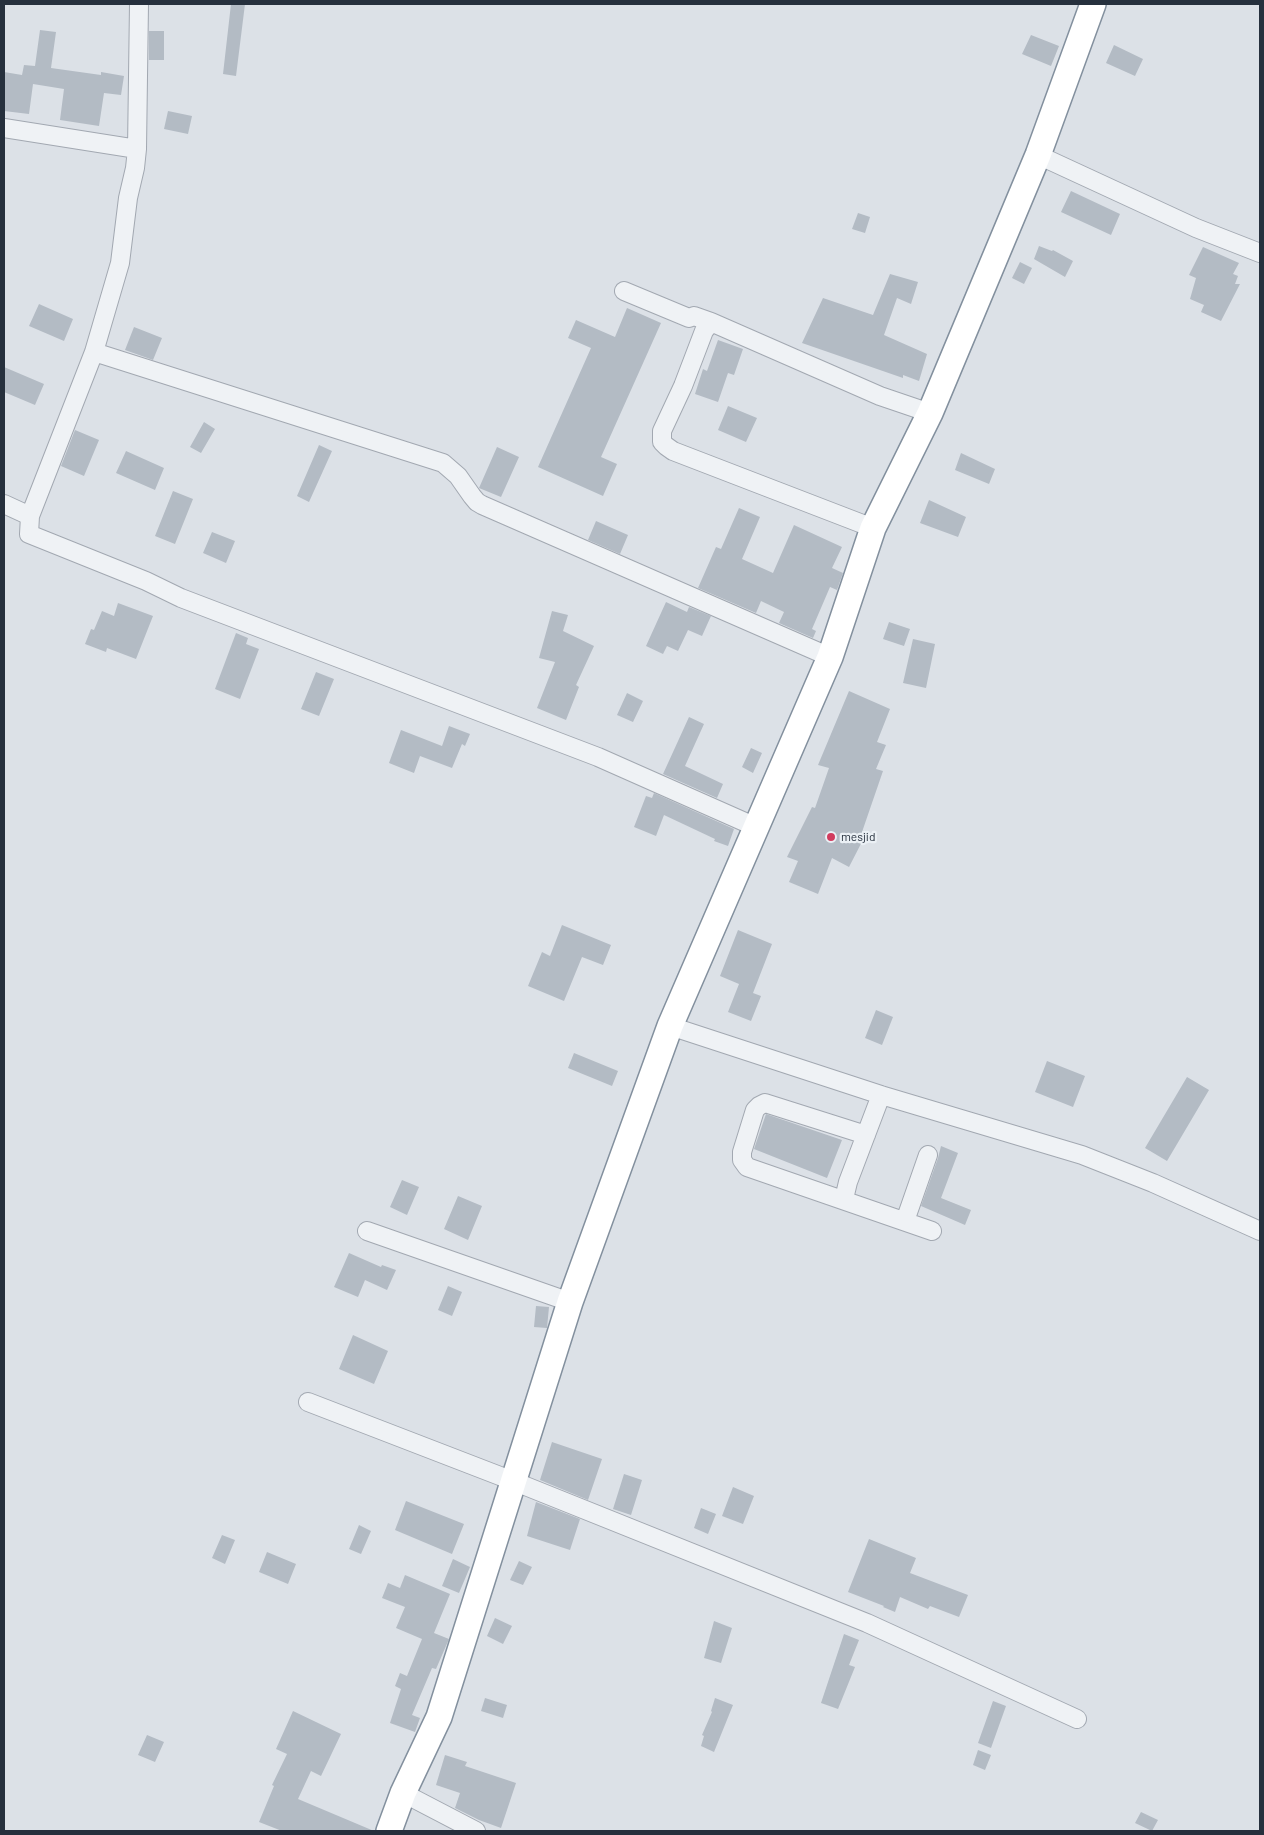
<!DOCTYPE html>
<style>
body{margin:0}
#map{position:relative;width:1264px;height:1835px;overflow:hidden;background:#dce1e7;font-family:Barlow,sans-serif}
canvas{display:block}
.frame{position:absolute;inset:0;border:5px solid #26303d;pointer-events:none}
</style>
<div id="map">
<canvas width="1264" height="1835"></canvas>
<div class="frame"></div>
</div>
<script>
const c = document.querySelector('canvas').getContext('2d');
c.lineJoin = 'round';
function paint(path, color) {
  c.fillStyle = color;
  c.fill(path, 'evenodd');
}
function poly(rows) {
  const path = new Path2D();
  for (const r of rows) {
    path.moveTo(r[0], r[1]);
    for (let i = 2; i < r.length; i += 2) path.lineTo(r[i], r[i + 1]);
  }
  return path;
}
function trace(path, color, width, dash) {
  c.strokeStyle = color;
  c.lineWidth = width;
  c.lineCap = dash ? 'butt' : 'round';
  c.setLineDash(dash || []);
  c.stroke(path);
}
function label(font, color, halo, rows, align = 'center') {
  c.font = font + ' Barlow,sans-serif';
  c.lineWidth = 4.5;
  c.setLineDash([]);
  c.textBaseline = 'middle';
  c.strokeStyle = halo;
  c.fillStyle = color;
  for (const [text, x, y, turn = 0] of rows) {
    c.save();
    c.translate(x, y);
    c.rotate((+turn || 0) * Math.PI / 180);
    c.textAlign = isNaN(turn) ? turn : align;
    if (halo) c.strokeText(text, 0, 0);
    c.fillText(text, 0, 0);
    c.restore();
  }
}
const building = poly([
 [231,4,245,4,236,76,223,74],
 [40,30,56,32,51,68,101,75,101,72,124,76,121,95,104,93,99,126,60,120,64,89,33,84,29,114,4,111,4,72,22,75,24,65,35,66],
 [149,31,164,31,164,60,149,60],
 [1031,35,1059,46,1051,66,1022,54],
 [1114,45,1143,59,1135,76,1106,63],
 [168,111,192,116,188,134,164,129],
 [1071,191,1120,214,1111,235,1061,212],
 [858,213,870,217,865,233,852,229],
 [1039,246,1052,251,1053,250,1073,261,1065,277,1034,259],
 [1203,247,1239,263,1233,274,1238,276,1235,284,1240,284,1221,321,1201,312,1204,305,1190,299,1196,278,1189,275],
 [1020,262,1032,268,1024,284,1012,278],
 [890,274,918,282,911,304,897,298,884,335,927,354,919,381,903,375,903,378,802,343,823,298,873,315],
 [39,304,73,319,64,341,29,326],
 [627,308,661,323,601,457,617,464,603,496,538,467,591,348,568,338,576,320,615,337],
 [134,327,162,338,153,360,125,350],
 [718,340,743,349,734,375,728,373,718,402,695,394,703,369,707,371],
 [4,367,44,384,35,405,4,392],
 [728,406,757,418,746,442,718,430],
 [204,422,215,429,201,453,190,447],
 [75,430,99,440,84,476,61,466],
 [319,445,332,451,309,502,297,496],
 [497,447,519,457,501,497,479,488],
 [126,451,164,468,155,490,116,473],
 [961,453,995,469,989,484,955,470],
 [173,491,193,499,175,544,155,536],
 [929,500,966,517,958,537,920,523],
 [739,508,760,517,742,559,773,573,794,525,842,547,832,568,843,573,837,590,830,587,812,629,816,631,813,638,779,623,784,612,761,601,756,613,698,588,716,547,721,549],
 [596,521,628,535,620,554,588,540],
 [212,532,235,541,226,563,203,553],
 [666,602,687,612,689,607,711,616,702,636,688,630,678,651,667,646,663,654,646,646],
 [118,603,153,616,136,659,107,648,106,652,85,644,91,629,94,630,102,611,114,616],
 [552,611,568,615,563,631,594,646,576,685,579,687,566,720,537,708,555,662,539,658],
 [889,622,910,629,904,646,883,639],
 [236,633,248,638,246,644,259,649,240,699,215,689],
 [913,639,935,644,926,688,903,683],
 [316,672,334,679,319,716,301,709],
 [849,691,890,709,877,742,886,745,876,769,883,771,862,832,866,834,849,867,832,858,818,894,789,882,798,861,787,857,812,807,815,808,829,768,818,765],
 [627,693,643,701,633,722,617,715],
 [689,717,704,724,685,766,723,784,717,798,663,774],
 [449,726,470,734,465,746,462,744,452,768,420,756,414,773,389,763,401,730,442,746],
 [751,748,762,753,753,773,742,767],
 [654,793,734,829,728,846,714,841,715,839,664,815,656,836,634,827,646,796,652,798],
 [562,925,611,945,603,965,582,957,564,1001,528,986,542,952,550,956],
 [738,930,772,944,753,993,761,996,751,1021,728,1012,739,984,720,976],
 [876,1010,893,1017,882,1045,865,1038],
 [574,1053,618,1071,612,1086,568,1068],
 [1047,1061,1085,1076,1073,1107,1035,1092],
 [1187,1077,1209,1090,1167,1161,1145,1148],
 [766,1114,842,1140,827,1178,754,1149],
 [941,1146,958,1153,941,1198,971,1210,965,1225,921,1206,938,1158],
 [402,1180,419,1187,407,1215,390,1207],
 [458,1196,482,1206,468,1240,444,1229],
 [349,1253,381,1267,382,1265,396,1270,387,1290,365,1280,358,1297,334,1287],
 [448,1286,462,1292,452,1316,438,1310],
 [536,1306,549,1307,547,1328,534,1327],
 [353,1335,388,1351,374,1384,339,1369],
 [552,1442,602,1459,588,1500,540,1480],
 [624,1474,642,1480,631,1515,613,1509],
 [733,1487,754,1496,743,1524,722,1516],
 [406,1501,464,1524,452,1554,395,1530],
 [536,1502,580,1519,570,1550,527,1536],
 [701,1508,716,1514,708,1534,694,1528],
 [359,1525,371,1531,361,1554,349,1549],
 [222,1535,235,1540,225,1564,212,1558],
 [869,1539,916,1558,910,1573,968,1595,959,1617,930,1606,928,1609,900,1597,895,1612,883,1607,884,1606,848,1592],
 [267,1552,296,1564,288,1584,259,1572],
 [453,1559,470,1567,459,1593,442,1586],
 [519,1561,532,1567,523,1585,510,1580],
 [405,1575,450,1594,434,1633,449,1639,436,1669,432,1668,412,1715,420,1718,415,1732,390,1723,401,1689,395,1686,400,1673,407,1676,422,1639,396,1628,405,1607,382,1598,388,1583,400,1588],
 [495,1618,512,1626,503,1644,487,1636],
 [714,1621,732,1628,721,1663,704,1658],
 [844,1634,859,1640,849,1665,855,1667,838,1709,821,1703],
 [485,1698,507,1705,503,1718,481,1711],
 [715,1698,733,1705,714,1752,701,1746,704,1736,702,1735,712,1712,711,1711],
 [993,1701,1006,1706,991,1748,978,1743],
 [293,1711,341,1734,321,1776,311,1771,298,1799,374,1831,282,1831,259,1822,274,1786,272,1785,287,1754,276,1749],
 [147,1735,164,1742,155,1762,138,1755],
 [978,1750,991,1755,985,1770,973,1765],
 [445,1755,467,1762,465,1766,516,1783,501,1828,479,1820,455,1808,460,1793,436,1785],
 [1141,1812,1158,1820,1152,1831,1135,1823]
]);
const minor = poly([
 [139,4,137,149,135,168,128,198,120,263,94,352,30,516,29,534,146,581,181,598,598,757,756,827],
 [4,128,137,149],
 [1038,155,1196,228,1260,253],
 [624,291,689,318,694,316,711,322,704,331,683,386,662,431,662,442,666,446,673,451,873,528],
 [711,322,880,396,930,413],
 [94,352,443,463,458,476,472,496,477,502,482,505,830,657],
 [4,504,30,516],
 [670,1026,881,1095,1082,1155,1153,1183,1260,1231],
 [866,1135,765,1103,759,1106,755,1110,742,1152,742,1160,747,1167,932,1231],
 [844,1199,848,1182,881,1095],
 [905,1221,928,1155],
 [367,1231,570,1302],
 [308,1402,513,1481,867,1623,1077,1719],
 [403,1793,476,1831]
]);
const highway = poly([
 [389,1831,403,1793,439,1717,570,1302,670,1026,830,657,873,528,930,413,1038,155,1093,4]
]);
const markers = [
 [831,837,5,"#d13c5e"]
];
const poiNames = [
 ["mesjid",841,837]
];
paint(building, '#b3bbc4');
trace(minor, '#a2a8b1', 20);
trace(highway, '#83909e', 28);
trace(minor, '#eff2f5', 18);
trace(highway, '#fff', 25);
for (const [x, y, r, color] of markers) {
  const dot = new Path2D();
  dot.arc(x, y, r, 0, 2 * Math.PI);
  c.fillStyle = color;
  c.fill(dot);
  trace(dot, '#ebf0f5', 2);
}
label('12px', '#26303d', '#ebf0f5', poiNames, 'left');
</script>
